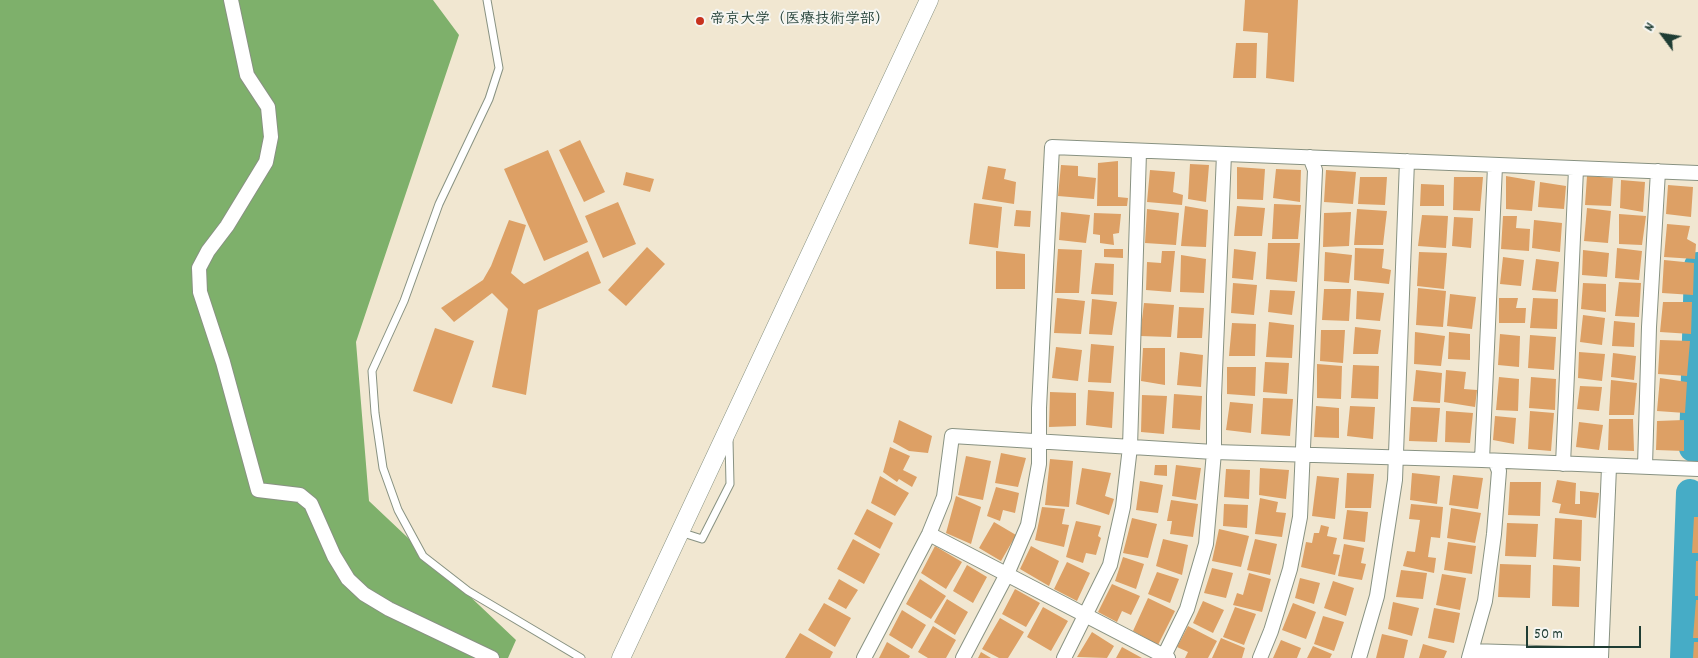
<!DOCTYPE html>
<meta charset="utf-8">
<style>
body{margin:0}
#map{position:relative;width:1698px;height:658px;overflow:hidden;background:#f1e7d1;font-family:Dekko,sans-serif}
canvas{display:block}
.north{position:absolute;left:1638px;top:10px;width:50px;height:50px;-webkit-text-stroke:4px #f6f6f2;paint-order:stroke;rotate:301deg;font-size:14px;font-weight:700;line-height:20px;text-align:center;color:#1f3d34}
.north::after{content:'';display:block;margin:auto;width:18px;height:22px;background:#1f3d34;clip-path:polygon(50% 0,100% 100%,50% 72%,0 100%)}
.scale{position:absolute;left:1526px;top:626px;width:115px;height:22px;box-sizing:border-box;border:2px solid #1f3d34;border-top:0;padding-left:6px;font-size:15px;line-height:18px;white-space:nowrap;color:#1f3d34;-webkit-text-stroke:4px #f6f6f2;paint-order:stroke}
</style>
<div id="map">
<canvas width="1698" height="658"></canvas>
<div class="north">N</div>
<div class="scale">50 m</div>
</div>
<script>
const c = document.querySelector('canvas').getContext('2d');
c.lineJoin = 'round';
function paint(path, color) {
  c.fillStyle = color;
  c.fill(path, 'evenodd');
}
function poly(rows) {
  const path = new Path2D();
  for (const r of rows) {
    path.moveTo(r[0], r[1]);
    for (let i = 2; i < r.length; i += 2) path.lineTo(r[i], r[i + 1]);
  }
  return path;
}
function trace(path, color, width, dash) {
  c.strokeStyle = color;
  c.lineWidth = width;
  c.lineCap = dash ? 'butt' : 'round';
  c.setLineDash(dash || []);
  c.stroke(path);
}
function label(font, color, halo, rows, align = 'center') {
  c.font = font + ' Dekko,"Klee One",sans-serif';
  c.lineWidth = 4;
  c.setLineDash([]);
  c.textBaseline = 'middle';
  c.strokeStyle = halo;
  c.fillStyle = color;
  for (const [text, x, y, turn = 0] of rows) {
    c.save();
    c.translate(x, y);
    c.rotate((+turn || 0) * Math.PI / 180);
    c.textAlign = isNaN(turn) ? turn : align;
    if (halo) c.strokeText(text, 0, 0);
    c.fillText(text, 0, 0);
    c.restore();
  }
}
const forest = poly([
 [0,0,433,0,459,35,356,342,369,501,516,640,508,658,0,658]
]);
const river = poly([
 [1693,448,1698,266],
 [1684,658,1690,493]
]);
const building = poly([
 [1245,0,1298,0,1294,82,1266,78,1268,33,1243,31],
 [1236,43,1257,43,1256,78,1233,78],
 [580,140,605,192,584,202,559,150],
 [548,150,588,242,544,261,504,169],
 [1118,161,1118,197,1128,198,1127,206,1097,206,1098,163],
 [1190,164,1209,165,1206,202,1188,199],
 [1061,165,1078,166,1078,176,1096,178,1094,199,1058,196],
 [988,166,1006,169,1004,179,1016,182,1014,204,982,199],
 [1237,167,1265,169,1263,200,1237,199],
 [1276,169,1301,170,1300,202,1273,198],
 [1150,170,1175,172,1173,192,1183,195,1182,205,1147,202],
 [1326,170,1356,172,1353,204,1324,202],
 [626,172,654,179,650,192,623,185],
 [1506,176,1535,181,1532,211,1506,209],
 [1587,176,1613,178,1611,206,1585,205],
 [1360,177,1387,177,1385,205,1358,204],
 [1454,177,1483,177,1480,211,1453,210],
 [1621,180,1645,182,1643,212,1620,208],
 [1540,182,1566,186,1564,209,1538,207],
 [1421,184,1444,185,1444,206,1420,206],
 [1668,185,1693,187,1691,217,1666,214],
 [618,202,636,244,603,258,585,216],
 [974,203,1002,207,998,248,969,244],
 [1274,204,1301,205,1298,239,1272,239],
 [1185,206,1208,210,1206,247,1181,246],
 [1237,206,1265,208,1262,236,1234,236],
 [1587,208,1611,211,1608,243,1584,241],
 [1147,209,1179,213,1176,245,1145,243],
 [1357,209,1387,211,1383,245,1354,245],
 [1016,210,1031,211,1030,227,1014,226],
 [1061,212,1090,215,1086,243,1059,240],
 [1351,212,1349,246,1323,247,1324,213],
 [1094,213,1121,214,1119,233,1113,234,1114,245,1100,243,1100,235,1093,234],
 [1619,214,1646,216,1642,245,1619,244],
 [1422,215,1448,216,1446,248,1418,246],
 [1503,216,1517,216,1516,228,1530,229,1529,251,1501,249],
 [1454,217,1473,218,1471,248,1452,246],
 [509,220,526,225,511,273,524,284,588,251,601,283,538,310,526,395,492,387,508,309,492,293,454,322,441,308,483,280,491,266],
 [1534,220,1562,223,1560,252,1532,248],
 [1667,224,1690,226,1687,239,1696,244,1695,259,1664,257],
 [1268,243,1300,243,1297,282,1266,279],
 [647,247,665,264,626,306,608,290],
 [1355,248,1384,249,1382,268,1391,270,1389,284,1354,280],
 [1617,248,1642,251,1639,280,1615,278],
 [1058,249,1082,250,1079,293,1055,293],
 [1104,249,1123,249,1123,258,1104,257],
 [1234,249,1256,252,1253,280,1232,278],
 [1583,250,1609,253,1607,277,1582,275],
 [996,251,1025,254,1025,289,996,289],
 [1162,251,1175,251,1171,292,1146,290,1147,262,1161,263],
 [1325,252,1352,255,1349,283,1324,281],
 [1419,252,1447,253,1444,289,1417,286],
 [1181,255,1206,259,1204,293,1180,292],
 [1503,257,1524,260,1521,286,1500,284],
 [1536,259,1559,262,1556,292,1532,290],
 [1664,260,1694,263,1693,295,1662,293],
 [1095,263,1114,264,1113,295,1091,294],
 [1619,282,1641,283,1639,317,1615,316],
 [1233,283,1257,285,1254,315,1231,313],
 [1583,283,1606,284,1606,312,1581,309],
 [1418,288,1446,291,1443,327,1416,325],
 [1324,289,1351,289,1349,321,1322,320],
 [1270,290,1295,291,1292,315,1268,312],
 [1357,291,1384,293,1380,321,1356,319],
 [1450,294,1476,297,1472,329,1447,326],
 [1057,298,1085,301,1081,334,1054,333],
 [1499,298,1518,298,1516,308,1526,308,1525,323,1499,323],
 [1533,298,1558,299,1557,329,1530,328],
 [1092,299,1117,302,1112,335,1089,334],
 [1663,302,1692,302,1691,334,1660,332],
 [1144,303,1174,305,1171,337,1140,336],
 [1179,307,1204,308,1202,338,1177,338],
 [1583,315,1605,318,1602,345,1580,342],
 [1614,321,1635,323,1634,347,1612,346],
 [1269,322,1294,325,1292,358,1266,357],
 [1232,323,1256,324,1255,356,1229,356],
 [1355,327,1381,330,1378,354,1353,354],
 [435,328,474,341,452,404,413,391],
 [1321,330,1345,330,1343,363,1320,361],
 [1415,332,1445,336,1441,366,1414,364],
 [1449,332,1470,334,1470,360,1448,359],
 [1500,334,1520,336,1519,367,1498,365],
 [1530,335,1556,337,1554,370,1528,368],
 [1660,340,1690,341,1687,376,1658,374],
 [1091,344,1114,346,1111,383,1088,382],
 [1056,347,1082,350,1078,381,1052,378],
 [1143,348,1165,348,1165,385,1141,381],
 [1180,352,1203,355,1201,387,1177,385],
 [1579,352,1605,354,1602,381,1578,378],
 [1613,353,1636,356,1634,380,1611,377],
 [1265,362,1289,363,1287,394,1263,392],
 [1317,364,1342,366,1341,399,1317,398],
 [1353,365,1379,366,1378,399,1351,398],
 [1227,367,1256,367,1255,396,1227,394],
 [1416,370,1442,373,1440,403,1413,401],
 [1446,370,1466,372,1464,389,1477,390,1475,407,1444,402],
 [1499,377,1519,379,1518,411,1496,410],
 [1531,377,1556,379,1555,410,1529,408],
 [1660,378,1687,382,1685,413,1657,411],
 [1611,380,1637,383,1634,415,1609,415],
 [1580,386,1602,387,1599,411,1577,409],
 [1088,390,1114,392,1112,428,1086,425],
 [1050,392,1076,393,1076,426,1049,427],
 [1174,394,1202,396,1200,430,1172,428],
 [1142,395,1167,396,1164,434,1141,432],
 [1263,398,1293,399,1290,436,1261,434],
 [1230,402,1253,404,1251,433,1226,430],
 [1316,406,1339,408,1339,438,1314,437],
 [1350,406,1375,407,1373,439,1347,436],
 [1411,407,1440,408,1437,442,1409,441],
 [1446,411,1473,413,1470,443,1445,442],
 [1530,411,1554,413,1551,451,1528,449],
 [1495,416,1516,418,1514,444,1493,440],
 [1609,419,1633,419,1634,451,1608,450],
 [899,420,932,436,928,453,909,451,893,442],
 [1684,420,1684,451,1656,450,1657,421],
 [1579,422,1603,425,1599,450,1576,447],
 [890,447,910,456,903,470,917,477,912,487,899,479,897,482,883,472],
 [1001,453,1026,458,1018,487,995,483],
 [966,456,991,461,983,500,958,495],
 [1050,459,1073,461,1069,507,1045,505],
 [1155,465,1167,465,1167,476,1154,475],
 [1176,465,1201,468,1196,500,1172,496],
 [1082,468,1111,473,1105,496,1114,499,1109,515,1076,504],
 [1260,468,1289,470,1286,499,1259,495],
 [1226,469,1250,470,1249,499,1224,497],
 [1347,473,1374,474,1371,508,1345,508],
 [1412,473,1440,476,1437,504,1410,500],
 [1453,475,1483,478,1478,509,1449,505],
 [880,476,909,493,895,516,871,503],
 [1317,476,1339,478,1335,519,1312,516],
 [1557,480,1576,483,1575,504,1580,504,1580,491,1599,493,1596,518,1559,513,1561,504,1552,502],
 [1140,481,1163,485,1158,513,1136,510],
 [1510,482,1541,482,1540,516,1508,515],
 [996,487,1019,493,1015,513,1003,510,1000,521,987,516],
 [956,496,981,507,971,544,946,533],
 [1260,498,1278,502,1276,512,1286,513,1282,537,1255,534],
 [1171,500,1198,504,1193,537,1170,534,1172,521,1167,521],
 [1224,504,1248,505,1247,528,1223,526],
 [1411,504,1443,507,1440,538,1431,537,1428,557,1436,558,1434,573,1403,566,1407,551,1415,552,1420,520,1409,519],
 [1042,507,1065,509,1062,524,1069,525,1064,547,1035,540],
 [1451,508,1481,513,1475,543,1447,538],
 [867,509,893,523,880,549,854,534],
 [1347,510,1368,512,1365,542,1343,539],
 [1694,517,1698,517,1698,553,1692,553],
 [1132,518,1157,524,1148,558,1123,553],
 [1555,518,1582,520,1581,561,1553,559],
 [1076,521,1101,526,1098,536,1101,538,1096,555,1086,553,1083,563,1066,557],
 [994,522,1016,535,1001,561,979,548],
 [1507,523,1538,524,1536,557,1505,556],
 [1321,525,1329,527,1327,536,1337,538,1333,554,1340,555,1335,575,1301,567,1306,542,1312,543,1314,533,1319,533],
 [1219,529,1249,536,1241,567,1212,561],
 [853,539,880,554,864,584,837,569],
 [1163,539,1188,545,1182,575,1156,566],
 [1255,539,1277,544,1270,575,1247,570],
 [1448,542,1476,546,1472,574,1444,570],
 [1344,544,1364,548,1361,563,1366,564,1362,580,1338,576],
 [935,546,962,562,946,589,921,573],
 [1031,546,1059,561,1049,586,1020,569],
 [1123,557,1144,564,1136,589,1115,581],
 [1696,561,1698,561,1698,596,1695,596],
 [1067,562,1090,573,1077,601,1054,589],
 [1500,564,1531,565,1530,598,1498,597],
 [967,565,987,577,973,603,953,591],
 [1553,565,1580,567,1579,607,1552,606],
 [1212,568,1233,573,1226,598,1204,593],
 [1401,570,1427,573,1423,599,1396,597],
 [1157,572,1179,579,1170,603,1148,594],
 [1249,573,1271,579,1262,612,1233,605,1237,593,1243,595],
 [1442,574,1466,578,1460,610,1436,605],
 [1300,578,1320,583,1314,604,1295,598],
 [839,579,858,590,846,609,828,599],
 [920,579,946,596,931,619,906,604],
 [1333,581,1354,588,1346,616,1324,608],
 [1112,584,1140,596,1131,615,1122,611,1117,622,1098,612],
 [1015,589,1040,603,1026,627,1002,614],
 [1148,598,1175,611,1158,645,1133,631],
 [947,599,968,612,955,635,934,622],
 [1696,600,1698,600,1698,638,1693,638],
 [1203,601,1224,610,1213,633,1193,623],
 [1393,602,1419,608,1412,636,1388,629],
 [824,603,851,618,835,647,808,630],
 [1293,603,1316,612,1306,639,1282,630],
 [1043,607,1068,621,1051,651,1027,637],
 [1235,607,1256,614,1244,645,1223,637],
 [1434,608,1460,613,1454,643,1428,638],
 [902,610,926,625,912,649,889,635],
 [1323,616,1344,622,1334,651,1314,644],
 [1000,618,1024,632,1008,658,999,658,982,649],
 [933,626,956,640,946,658,928,658,918,652],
 [1188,626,1217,641,1208,658,1185,658,1188,652,1177,647],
 [1092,632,1114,646,1107,658,1077,657],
 [800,633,833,652,830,658,785,658],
 [1382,634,1408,640,1404,658,1376,658],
 [1221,638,1245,648,1242,658,1212,658],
 [1281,640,1301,648,1297,658,1273,658],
 [887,642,910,656,909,658,879,658],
 [1694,642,1698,642,1698,658,1693,658],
 [1423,644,1447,651,1444,658,1419,658],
 [1313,646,1332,654,1330,658,1307,658],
 [1122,647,1142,658,1116,658],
 [981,652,991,658,978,658]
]);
const service = poly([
 [487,0,499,68,489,99,439,204,404,301,372,371,375,413,383,468,398,510,423,556,468,591,581,658],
 [680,532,702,539,730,484,729,440]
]);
const minor = poly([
 [231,0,247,75,268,107,271,137,266,162,227,226,208,251,199,268,200,292,223,362,258,490,300,495,311,504,334,556,348,579,364,594,389,609,492,658],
 [1495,166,1482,460,1698,469],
 [1563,464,1576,169],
 [1645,466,1649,327,1658,171],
 [929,534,1168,658],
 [1471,651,1601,655],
 [864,658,929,534,944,497,952,436,1214,452,1482,460],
 [963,658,1007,574,1028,525,1039,464,1039,408,1052,147,1698,173],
 [1064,658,1110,565,1123,507,1130,447,1139,152],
 [1163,658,1187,609,1206,544,1214,452,1214,396,1224,154],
 [1260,658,1271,631,1290,569,1300,517,1315,170,1310,157],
 [1359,658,1377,596,1395,480,1407,161],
 [1469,658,1485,601,1494,534,1499,471,1495,461],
 [1601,658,1609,467]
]);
const tertiary = poly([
 [621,658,929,0]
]);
const markers = [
 [700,21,5,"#c8321e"]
];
const poiNames = [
 ["帝京大学（医療技術学部）",710,21]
];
paint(forest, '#7eb06b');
trace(river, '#46acc6', 28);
paint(building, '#dda065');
trace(service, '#889282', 9);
trace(minor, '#889282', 16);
trace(tertiary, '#889282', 19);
trace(service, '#fff', 7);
trace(minor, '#fff', 14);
trace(tertiary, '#fff', 18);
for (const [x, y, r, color] of markers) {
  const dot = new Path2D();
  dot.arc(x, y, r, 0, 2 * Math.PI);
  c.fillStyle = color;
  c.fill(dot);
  trace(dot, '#f6f6f2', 2);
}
label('bold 15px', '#1f3d34', '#f6f6f2', poiNames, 'left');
</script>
